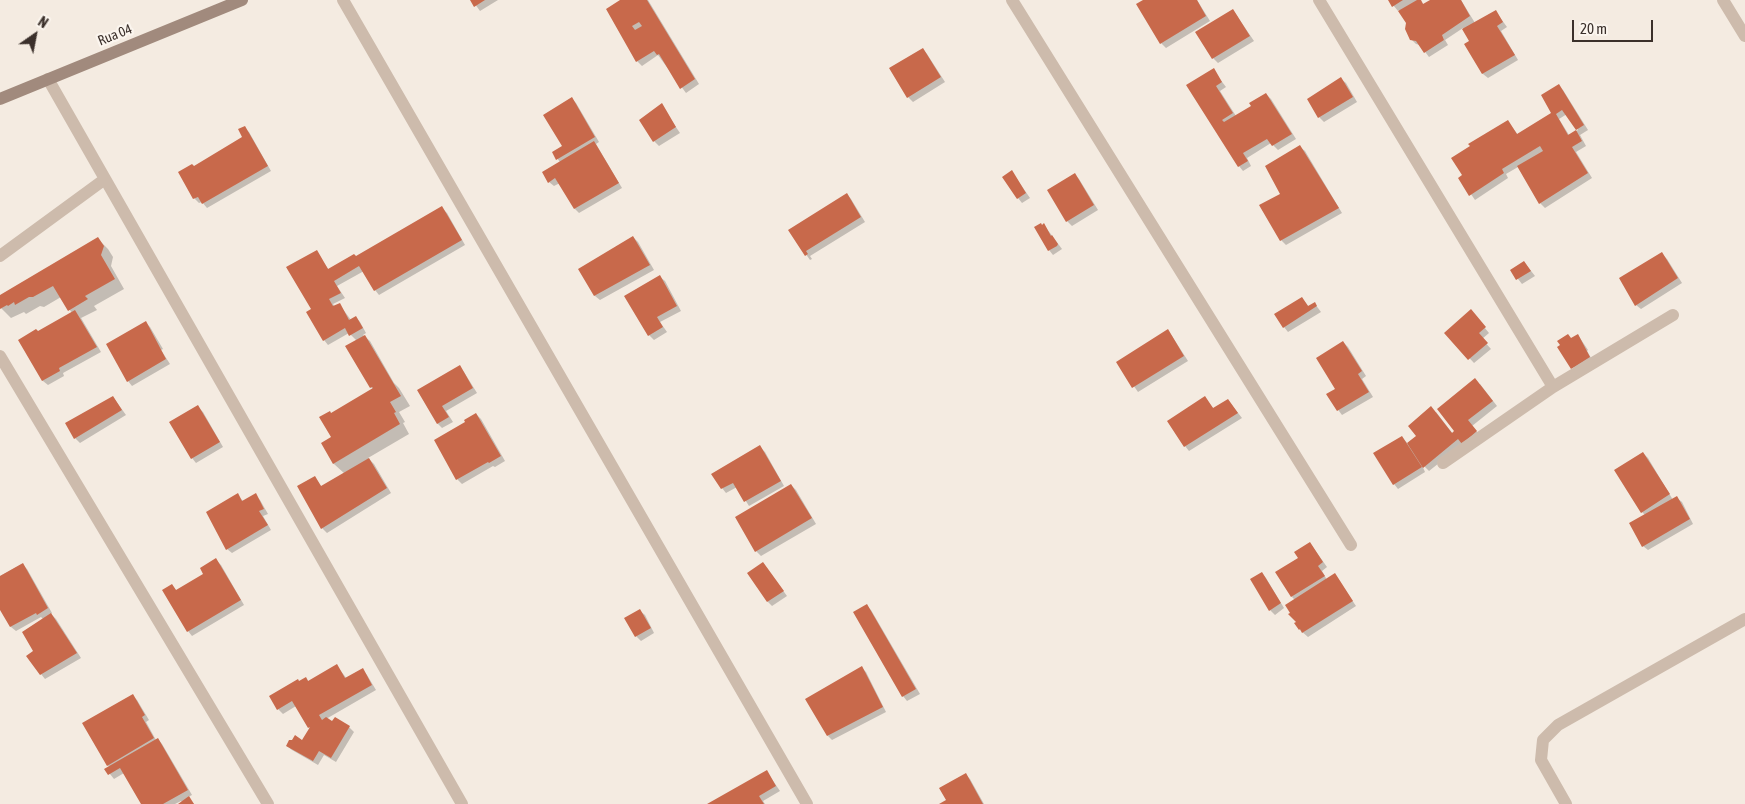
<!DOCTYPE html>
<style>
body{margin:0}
#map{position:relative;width:1745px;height:804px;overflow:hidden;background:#f4ebe1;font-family:"Asap Condensed",sans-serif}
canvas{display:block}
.north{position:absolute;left:10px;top:10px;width:50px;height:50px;-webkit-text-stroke:4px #fbf5ee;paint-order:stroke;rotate:33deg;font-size:14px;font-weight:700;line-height:20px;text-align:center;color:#3b302b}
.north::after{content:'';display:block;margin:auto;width:18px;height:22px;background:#3b302b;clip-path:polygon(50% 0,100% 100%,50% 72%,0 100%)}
.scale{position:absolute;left:1572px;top:20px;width:81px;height:22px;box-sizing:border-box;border:2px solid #3b302b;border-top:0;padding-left:6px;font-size:15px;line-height:18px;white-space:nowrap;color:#3b302b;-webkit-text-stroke:4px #fbf5ee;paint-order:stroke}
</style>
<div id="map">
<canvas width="1745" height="804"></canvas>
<div class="north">N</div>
<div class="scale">20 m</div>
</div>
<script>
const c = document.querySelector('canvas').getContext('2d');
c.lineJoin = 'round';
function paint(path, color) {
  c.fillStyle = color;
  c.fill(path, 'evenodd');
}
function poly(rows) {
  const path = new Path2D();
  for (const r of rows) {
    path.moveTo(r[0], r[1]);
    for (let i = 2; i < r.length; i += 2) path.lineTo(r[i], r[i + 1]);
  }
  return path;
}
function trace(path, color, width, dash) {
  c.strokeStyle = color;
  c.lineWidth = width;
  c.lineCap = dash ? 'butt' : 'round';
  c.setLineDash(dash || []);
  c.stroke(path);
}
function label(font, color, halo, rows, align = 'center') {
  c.font = font + ' "Asap Condensed",sans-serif';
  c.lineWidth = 4.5;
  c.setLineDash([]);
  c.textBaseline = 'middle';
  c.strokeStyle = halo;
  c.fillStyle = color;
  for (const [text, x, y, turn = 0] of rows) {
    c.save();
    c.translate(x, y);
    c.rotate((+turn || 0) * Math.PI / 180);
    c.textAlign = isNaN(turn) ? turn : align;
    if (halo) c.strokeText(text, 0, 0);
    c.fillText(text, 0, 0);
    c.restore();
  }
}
const shadow = poly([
 [472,0,498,0,480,11],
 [623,0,648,0,699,84,686,93,658,55,642,66,637,61],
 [1145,0,1197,0,1210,21,1166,48,1161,43],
 [1389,0,1420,0,1424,5,1432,0,1461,0,1475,23,1496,12,1507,27,1501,31,1518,60,1488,78,1483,74,1465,44,1471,41,1463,28,1445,40,1448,45,1429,57,1420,45,1416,44,1411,39,1408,23,1399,10,1398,11],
 [1233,10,1254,41,1218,63,1213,58],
 [923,49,927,54,945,82,913,102,908,97],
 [1213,70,1226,87,1220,91,1236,116,1252,106,1266,94,1271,99,1296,139,1278,150,1271,143,1247,158,1251,166,1243,171,1239,166,1188,85],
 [1341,79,1346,83,1357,102,1324,122,1319,117,1309,99],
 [1558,86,1563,90,1588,130,1580,135,1586,146,1576,152,1592,178,1545,208,1540,203,1518,167,1506,174,1508,178,1475,200,1460,178,1508,122,1518,135,1553,114],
 [1567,114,1578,130,1569,135,1559,119],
 [572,99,576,103,599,142,596,144,622,188,579,213,575,209,560,183,554,186,549,182,560,162,553,153,564,147],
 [661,105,680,133,659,146,654,141],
 [244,128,249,132,271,171,207,208,202,202,199,203,194,198,179,172,194,167,244,137],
 [1300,147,1305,151,1342,213,1286,245,1281,240,1260,206,1282,194],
 [1012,172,1030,198,1022,203,1018,198],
 [1074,174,1079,179,1098,210,1072,226,1067,221,1049,190],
 [847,194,851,199,865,222,810,256,812,259,810,260,789,230],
 [442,208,447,213,465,245,379,295,375,290,364,271,337,286,345,298,333,304,335,307,339,304,351,320,356,317,360,322,366,333,363,335,370,341,394,383,399,388,410,406,399,412,405,422,403,423,409,434,368,458,374,464,391,493,327,533,322,528,314,477,322,487,345,474,334,464,323,444,333,438,331,414,373,390,371,387,357,341,349,333,328,345,324,340,313,310,316,252,329,270,356,257],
 [1044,225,1062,249,1053,255,1049,250,1042,226],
 [633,237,638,242,654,270,600,300,595,296,580,269],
 [98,239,108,249,113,257,111,266,124,289,94,306,97,310,81,318,101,352,63,373,64,376,48,385,43,381,20,340,38,333,72,313,61,297,44,307,40,306,26,314,24,312,11,318,0,307,0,296],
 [1662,254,1667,259,1682,283,1641,309,1636,305],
 [1524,262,1535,276,1522,284,1511,270],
 [660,277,665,281,681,311,660,322,667,332,654,340,649,335],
 [1302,298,1309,307,1315,304,1321,312,1288,332,1284,327],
 [1475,316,1489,333,1482,339,1491,349,1474,363,1446,333],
 [146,323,150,327,163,349,161,350,170,364,132,386,128,381],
 [1167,331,1172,336,1188,361,1138,392,1118,363],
 [1578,335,1588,350,1587,351,1594,363,1572,368,1571,339],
 [1343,342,1348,347,1366,376,1362,379,1373,397,1342,415,1327,395,1336,389],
 [460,367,464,372,477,393,446,411,453,422,442,428,438,424,418,391],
 [1480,384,1497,406,1472,426,1481,437,1463,444,1429,471,1421,463,1425,472,1398,489,1394,484,1402,437,1408,444,1418,436,1436,412,1453,434],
 [113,397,126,415,80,443,75,438],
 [1205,398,1214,409,1228,400,1242,418,1189,451,1185,446],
 [198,407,203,412,223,447,196,463,192,458],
 [476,414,481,419,505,461,495,467,493,466,462,484,457,479,467,422],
 [760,447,765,452,784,486,749,506,737,487,726,493,722,488],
 [1643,453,1648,458,1673,500,1677,498,1682,502,1693,524,1648,550,1643,546,1646,516,1642,512],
 [791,485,796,490,816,524,761,556,756,551],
 [237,495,244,502,255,495,260,500,268,514,263,516,271,530,232,553,227,549],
 [1310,543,1327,567,1322,571,1327,580,1335,575,1356,606,1308,637,1300,630,1297,622,1295,600,1292,597],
 [216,560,221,565,244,605,192,636,188,631,172,586,177,591,205,574],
 [763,563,787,596,772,606,768,602],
 [22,564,27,569,52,613,51,614,56,619,81,658,45,679,41,674,35,651,44,620,41,617,16,631,11,627,0,608,0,576],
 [1262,573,1266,578,1284,608,1275,615,1270,610],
 [866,605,871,610,920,694,907,701,903,696],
 [640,611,645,615,654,633,641,641,636,636],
 [337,666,347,679,363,670,367,675,376,690,326,719,333,723,349,727,354,732,336,762,324,755,318,765,292,750,287,746,303,741,310,729,296,706,283,714,278,709,299,682,306,678,309,682],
 [861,667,866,672,886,712,832,740,828,736],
 [132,695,137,700,149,720,146,722,156,740,158,739,162,744,192,795,188,797,194,804,180,804,182,802,181,801,175,804,142,804,124,773,114,779,106,769,109,767,84,723],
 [767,772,780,791,763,801,765,804,710,804],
 [966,775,970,779,984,804,941,804,948,800]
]);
const building = poly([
 [470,0,485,0,474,7],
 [620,0,647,0,695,79,680,89,659,54,657,55,654,51,636,62,606,9],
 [639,22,642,26,635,30,632,26],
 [1143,0,1197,0,1206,16,1160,44,1136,4],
 [1388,0,1403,0,1392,7],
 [1417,0,1421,0,1423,4,1430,0,1461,0,1470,16,1442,35,1444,40,1424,53,1416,41,1410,40,1405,29,1406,23,1398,11],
 [1233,9,1250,36,1212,59,1195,32],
 [1496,10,1503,22,1497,26,1515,55,1482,74,1464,44,1469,41,1462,29],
 [923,48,941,77,907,98,889,68],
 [1214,68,1222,82,1216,86,1233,113,1222,120,1224,122,1251,106,1249,103,1266,93,1292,134,1272,146,1267,139,1243,153,1248,161,1238,167,1186,85],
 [1341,77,1353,97,1318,118,1307,99],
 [1559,84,1584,125,1576,130,1582,141,1572,147,1588,173,1539,204,1517,166,1543,151,1540,146,1502,169,1504,173,1469,196,1458,178,1462,175,1451,158,1470,146,1468,144,1508,120,1517,134,1551,113,1541,95],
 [1562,110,1576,130,1568,135,1556,114],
 [572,97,595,137,556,160,552,152,562,146,543,115],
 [662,103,676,127,653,142,639,120],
 [245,126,268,166,202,204,198,197,193,199,178,172,192,164,194,166,242,137,238,129],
 [594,141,619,183,574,209,555,178,548,183,542,172],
 [1300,145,1339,208,1280,241,1259,205,1280,194,1265,166],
 [1012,170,1026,193,1017,199,1002,177],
 [1075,173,1094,205,1066,222,1047,190],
 [847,193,861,217,806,251,808,254,805,256,788,230],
 [442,206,462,240,374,291,359,266,334,281,341,293,329,299,333,306,340,303,349,320,356,316,363,328,349,336,345,328,323,341,306,312,311,309,286,267,317,250,328,269,354,254,356,256],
 [1041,223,1042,225,1044,223,1051,236,1052,235,1058,244,1057,246,1048,251,1034,227],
 [633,236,650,265,594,296,578,269],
 [98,237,104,246,101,255,115,279,85,296,88,299,68,311,53,286,33,297,29,297,15,305,14,302,8,306,7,305,0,309,0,295],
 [1662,252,1678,278,1635,306,1619,278],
 [1524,261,1531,271,1516,280,1510,270],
 [660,275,677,306,657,317,663,327,648,336,624,296],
 [1302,297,1308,306,1315,302,1317,306,1283,328,1274,314],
 [1471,309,1486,327,1479,333,1488,343,1468,360,1444,333],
 [75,310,97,347,59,368,60,371,42,381,18,340,36,329,38,331],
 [146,321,166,359,127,382,106,344],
 [1168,329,1184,356,1132,388,1116,362],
 [1568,334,1571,338,1578,334,1590,357,1571,369,1557,347,1560,345,1557,341],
 [365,335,401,396,390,402,396,412,394,413,400,424,333,464,321,443,331,437,319,417,330,411,331,413,373,388,372,387,370,388,345,346],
 [1343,341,1362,371,1358,374,1369,392,1337,411,1326,394,1335,389,1316,358],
 [460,365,473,388,442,406,449,417,437,424,417,390],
 [1475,378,1493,401,1468,420,1477,431,1462,444,1458,439,1423,468,1407,443,1416,436,1408,426,1431,406,1452,433,1454,431,1437,409],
 [113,396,122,410,74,439,65,423],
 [1205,396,1213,408,1228,399,1238,413,1184,447,1167,421],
 [198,405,220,442,191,459,169,422],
 [476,413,501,456,489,463,488,462,456,480,434,440,465,422,464,420],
 [1402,436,1422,467,1393,485,1373,453],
 [760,445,781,481,744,502,733,483,721,489,711,474],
 [1643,452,1670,494,1641,513,1614,470],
 [369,458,387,488,321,529,297,486,315,476,321,486],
 [791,484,812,518,755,552,735,517],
 [238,493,242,501,256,493,264,509,259,511,268,525,226,550,206,512],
 [1677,496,1690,519,1642,547,1629,523],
 [1310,542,1323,562,1318,566,1325,576,1291,597,1275,572,1298,558,1294,552],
 [216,558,241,600,187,632,162,590,172,584,176,590,203,574,200,568],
 [763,562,784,591,767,602,747,573],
 [23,563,48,608,37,615,36,613,10,627,0,610,0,576],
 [1262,572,1281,603,1269,611,1250,579],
 [1335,573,1353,601,1302,633,1300,629,1299,630,1294,623,1296,622,1288,614,1290,613,1285,605],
 [867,604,916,689,902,697,853,612],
 [640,609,651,628,635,637,624,618],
 [51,613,77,653,40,675,26,656,33,651,22,632],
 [337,664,345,678,363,668,372,685,319,715,322,720,326,717,332,721,335,717,350,726,331,758,319,751,313,761,286,746,289,740,292,740,295,735,302,740,310,727,308,728,292,701,277,710,269,696,298,679,299,681,306,677,308,681],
 [862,666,883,707,827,736,805,699],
 [133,694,145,715,142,717,154,738,107,766,82,723],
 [158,738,188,790,163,804,141,804,120,768,108,775,104,769],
 [767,770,776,786,759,796,764,804,707,804],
 [966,773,983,804,939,804,946,800,939,788],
 [189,796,194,804,178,804]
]);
const street = poly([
 [343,0,807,804],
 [1012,0,1351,545],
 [1319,0,1553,387],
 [1723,0,1745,36],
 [48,79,462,804],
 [0,256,105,179],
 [0,356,268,804],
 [1443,463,1553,387,1673,315],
 [1566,804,1541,760,1543,740,1558,725,1745,619]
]);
const secondary = poly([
 [0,99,242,0]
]);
const streetNames = [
 ["Rua 04",115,35,-22]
];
paint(shadow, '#0003');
paint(building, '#c8694b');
trace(street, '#cdbbac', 12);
trace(secondary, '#a18a7d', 12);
label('14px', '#3b302b', '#fbf5ee', streetNames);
</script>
